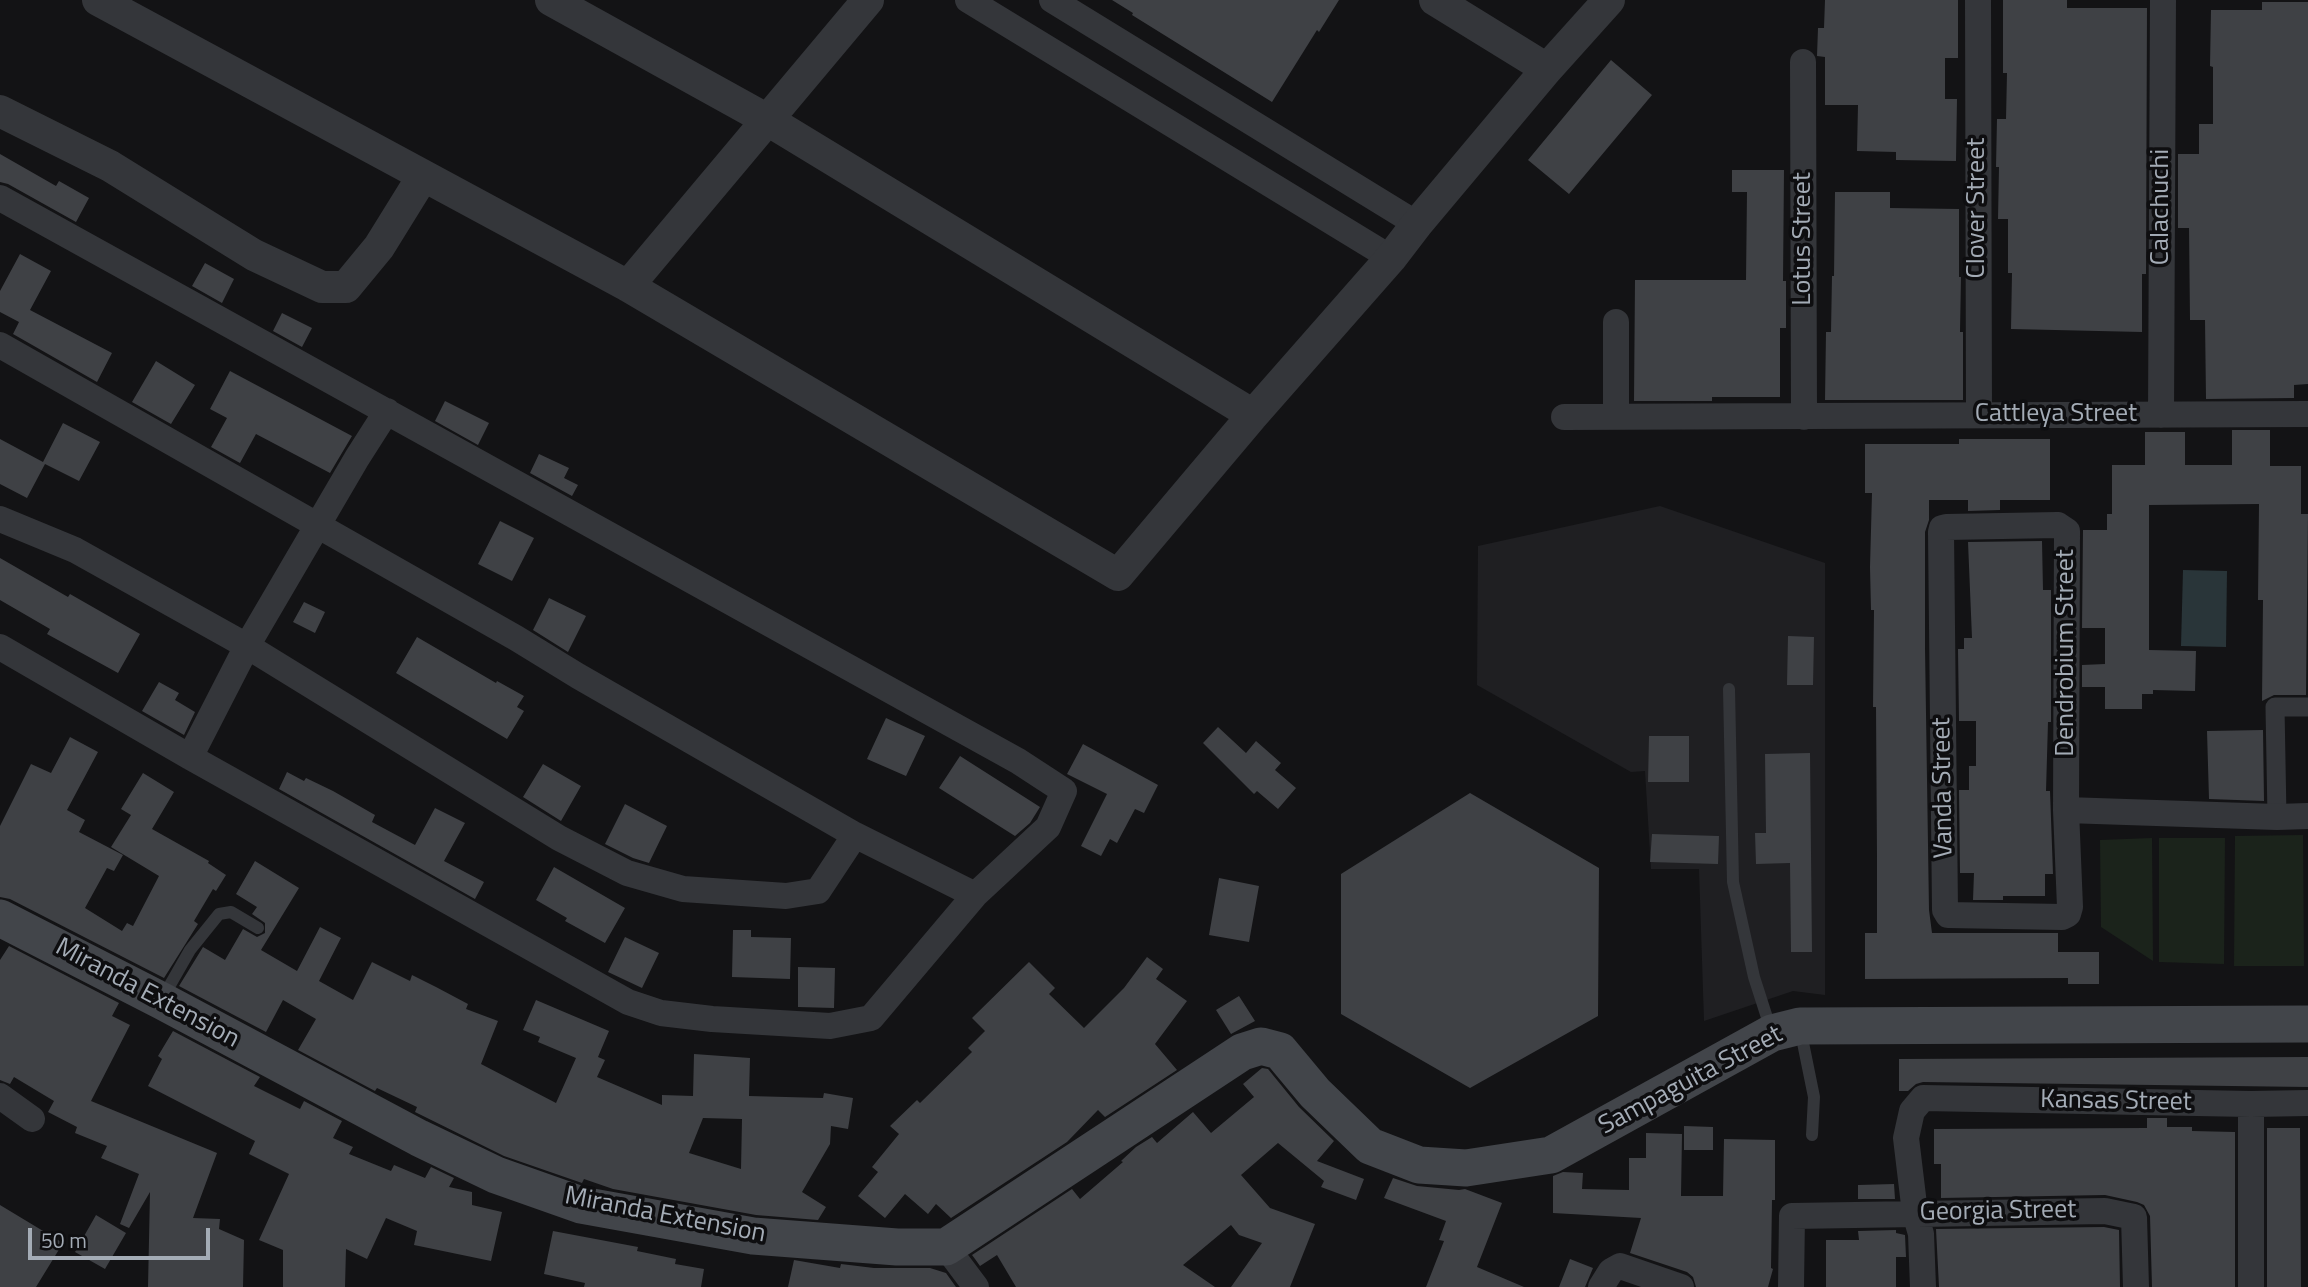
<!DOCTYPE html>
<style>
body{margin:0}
#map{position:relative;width:2308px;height:1287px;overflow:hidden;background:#131315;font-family:"Titillium Web",sans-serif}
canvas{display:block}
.scale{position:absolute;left:28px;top:1228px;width:182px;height:32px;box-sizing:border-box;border:4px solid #a4acb6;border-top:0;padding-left:9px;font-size:21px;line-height:24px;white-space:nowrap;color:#a4acb6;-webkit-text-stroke:5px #0e0e10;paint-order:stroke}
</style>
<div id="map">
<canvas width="2308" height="1287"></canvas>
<div class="scale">50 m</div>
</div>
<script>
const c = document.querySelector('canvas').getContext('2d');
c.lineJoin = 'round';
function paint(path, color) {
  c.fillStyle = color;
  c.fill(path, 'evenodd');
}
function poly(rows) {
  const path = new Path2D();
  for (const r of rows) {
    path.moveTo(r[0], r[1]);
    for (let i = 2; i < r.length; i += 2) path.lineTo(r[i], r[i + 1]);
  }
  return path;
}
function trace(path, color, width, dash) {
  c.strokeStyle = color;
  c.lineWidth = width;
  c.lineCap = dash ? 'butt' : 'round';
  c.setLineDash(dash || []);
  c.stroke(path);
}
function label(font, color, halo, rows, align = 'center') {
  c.font = font + ' "Titillium Web",sans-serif';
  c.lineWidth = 7;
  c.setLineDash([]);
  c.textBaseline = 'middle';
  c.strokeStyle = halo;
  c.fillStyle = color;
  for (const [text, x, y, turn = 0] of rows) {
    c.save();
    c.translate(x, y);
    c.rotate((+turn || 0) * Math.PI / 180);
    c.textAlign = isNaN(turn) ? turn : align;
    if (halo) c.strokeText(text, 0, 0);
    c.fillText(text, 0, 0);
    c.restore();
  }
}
const built = poly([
 [1660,506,1825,563,1825,995,1793,991,1704,1021,1699,869,1651,869,1645,771,1631,772,1477,685,1478,546]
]);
const green = poly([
 [2303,835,2304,966,2234,966,2235,836],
 [2152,838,2153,961,2101,927,2100,840],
 [2159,838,2225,838,2224,964,2159,962]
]);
const water = poly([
 [2183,570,2227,571,2226,647,2181,646]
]);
const building = poly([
 [1112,0,1339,0,1319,32,1317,30,1272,102,1132,15,1133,13],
 [1825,0,1958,0,1958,58,1945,58,1945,99,1957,99,1956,161,1896,160,1896,152,1857,151,1858,105,1825,105,1825,57,1817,56,1818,28,1824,28],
 [2003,0,2067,0,2067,8,2147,8,2146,274,2142,274,2142,332,2011,329,2012,273,2008,273,2008,219,1998,219,1999,167,1996,167,1997,119,2006,119,2007,73,2003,73],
 [2262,2,2308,2,2308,384,2294,385,2294,398,2206,399,2205,320,2190,320,2189,228,2178,228,2178,154,2199,154,2199,124,2213,124,2213,67,2210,66,2211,10,2262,10],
 [1611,60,1652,95,1569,194,1528,160],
 [0,154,56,186,59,181,89,198,76,222,8,184,0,182],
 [1732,170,1784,170,1783,281,1786,281,1786,328,1780,328,1780,397,1712,397,1712,401,1634,401,1635,280,1746,280,1747,192,1732,192],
 [1835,192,1890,192,1890,208,1959,209,1959,277,1961,277,1960,332,1963,332,1963,400,1825,400,1826,332,1831,332,1832,276,1834,276],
 [20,254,51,271,30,310,112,353,97,382,13,334,19,322,0,312,0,291],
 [205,263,234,279,222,303,192,286],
 [282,313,312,328,302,347,273,331],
 [156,361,195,385,171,424,132,402],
 [230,371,352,436,330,473,256,434,240,463,211,447,227,418,210,409],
 [445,401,489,423,478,445,435,421],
 [63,423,100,442,79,481,45,464,27,498,0,484,0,439,43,462],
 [2232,430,2270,430,2270,466,2301,466,2301,514,2308,514,2306,695,2274,695,2262,701,2263,600,2258,600,2259,504,2149,505,2149,650,2196,651,2195,691,2153,690,2153,694,2142,694,2142,709,2105,709,2105,687,2082,687,2082,665,2105,664,2105,628,2082,628,2083,530,2107,530,2107,514,2112,514,2112,465,2145,465,2145,432,2185,432,2185,465,2232,465],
 [1959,439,2050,439,2050,500,2000,500,2000,510,1968,511,1968,500,1929,500,1929,520,1925,532,1925,648,1929,910,1932,933,2058,933,2058,952,2099,952,2099,984,2068,984,2068,978,1865,979,1865,933,1877,933,1877,857,1876,707,1873,707,1874,610,1871,610,1870,567,1872,493,1865,493,1865,444,1959,444],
 [539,454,569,468,564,478,578,485,572,496,530,473],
 [500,521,534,538,512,581,478,564],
 [2042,541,2043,590,2051,590,2051,722,2048,722,2046,791,2050,791,2053,874,2045,874,2045,896,2003,896,2003,900,1973,900,1974,873,1960,873,1959,790,1969,790,1969,766,1976,766,1976,721,1959,721,1958,649,1964,649,1964,638,1972,638,1968,542],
 [0,558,68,597,70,594,140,634,118,673,47,634,50,629,0,600],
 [549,598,586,616,568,652,533,630],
 [304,602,325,612,315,633,293,622],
 [1788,636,1814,637,1813,685,1787,685],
 [417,637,496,683,497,681,524,696,517,707,524,711,507,739,396,673],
 [159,682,179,693,175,700,195,712,184,735,142,711],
 [886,718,925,736,906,776,867,759],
 [1218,727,1246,753,1256,741,1281,763,1275,770,1296,788,1278,809,1257,791,1254,794,1203,743],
 [2263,730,2264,801,2209,799,2207,731],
 [1649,736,1689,736,1689,782,1648,782],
 [70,737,98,752,67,810,85,820,79,832,123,855,114,871,107,868,85,908,122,931,127,923,133,926,159,876,111,847,131,815,121,809,143,773,174,792,152,829,209,861,208,863,226,875,216,891,213,889,194,921,198,924,164,978,10,899,0,897,0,826,31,764,51,773],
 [1083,744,1158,785,1144,813,1135,809,1117,843,1110,839,1101,856,1081,846,1107,794,1067,774],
 [1810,753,1812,952,1791,952,1790,863,1756,864,1755,833,1766,833,1765,754],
 [960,756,1040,807,1030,823,1015,836,939,788],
 [543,764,581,786,561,821,523,797],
 [287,772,304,781,306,778,333,791,375,815,372,822,415,845,435,808,465,823,444,861,484,882,475,899,279,789],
 [1470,793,1599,868,1598,1016,1470,1088,1341,1014,1341,874],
 [625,804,667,826,649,863,633,858,605,844],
 [1652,834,1719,836,1718,864,1650,862],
 [255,861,299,888,261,950,297,971,320,927,341,938,319,981,353,1000,372,962,410,981,412,975,436,987,468,1004,466,1009,498,1021,481,1064,556,1103,576,1058,538,1042,540,1037,523,1030,536,1000,609,1031,598,1057,605,1060,597,1077,662,1105,662,1095,693,1096,694,1054,750,1058,749,1096,823,1098,824,1093,853,1098,848,1129,831,1126,830,1144,802,1192,826,1207,818,1220,756,1215,613,1189,584,1179,582,1183,504,1156,415,1112,417,1107,377,1088,375,1091,298,1050,316,1019,283,1000,266,1032,179,986,203,947,225,960,243,929,257,937,265,933,265,923,252,914,257,907,236,894],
 [703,1118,742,1119,741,1169,689,1153],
 [554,867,625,908,605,943,565,921,567,918,536,900],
 [1219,878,1259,886,1249,942,1209,935],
 [733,930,751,930,751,937,791,938,790,979,732,977],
 [625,937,659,953,642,988,608,972],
 [9,946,119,1003,112,1016,130,1025,91,1101,217,1153,193,1218,220,1219,219,1229,244,1240,243,1287,148,1287,150,1192,129,1228,120,1224,139,1174,101,1158,107,1146,75,1133,77,1127,48,1112,54,1101,14,1077,10,1084,0,1080,0,960],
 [1147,957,1163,969,1156,979,1187,1001,1155,1044,1177,1070,1105,1117,1098,1110,1067,1142,951,1218,936,1204,928,1214,905,1194,885,1218,858,1196,878,1172,872,1167,899,1134,890,1126,917,1100,920,1103,972,1052,968,1048,985,1031,972,1018,1029,962,1055,988,1049,994,1084,1028,1124,988],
 [798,967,835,968,834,1008,798,1007],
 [1239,996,1255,1021,1231,1034,1216,1010],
 [173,1031,260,1077,254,1086,300,1109,304,1101,342,1121,333,1138,353,1147,349,1154,391,1171,394,1165,425,1178,431,1167,454,1178,449,1187,472,1192,472,1205,502,1212,491,1261,414,1245,417,1231,386,1218,367,1259,346,1249,345,1287,283,1287,283,1250,259,1240,289,1174,249,1154,255,1141,148,1086,162,1059,158,1056],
 [2308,1057,2308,1087,1923,1082,1916,1084,1908,1091,1899,1091,1899,1059],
 [1262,1068,1268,1069,1299,1107,1334,1141,1317,1161,1364,1179,1356,1200,1321,1187,1324,1181,1278,1143,1241,1175,1270,1208,1315,1224,1290,1287,1231,1287,1262,1243,1239,1235,1231,1225,1183,1265,1215,1287,1016,1287,997,1255,980,1266,975,1259,972,1255,1072,1189,1080,1199,1123,1162,1121,1161,1136,1147,1152,1137,1157,1143,1193,1112,1211,1133,1254,1097,1243,1084],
 [2147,1118,2167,1118,2167,1127,2192,1127,2192,1131,2235,1132,2235,1287,2152,1287,2150,1216,2144,1205,2137,1202,2105,1195,1941,1198,1941,1164,1934,1164,1934,1129,2147,1128],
 [1684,1126,1713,1127,1713,1150,1684,1150],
 [2267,1128,2300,1128,2301,1287,2267,1287],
 [1646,1133,1682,1134,1681,1196,1723,1196,1724,1139,1775,1140,1775,1200,1772,1200,1771,1268,1773,1269,1768,1287,1696,1287,1693,1277,1687,1272,1630,1253,1641,1218,1553,1213,1553,1176,1563,1172,1583,1173,1582,1189,1629,1190,1629,1158,1646,1158],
 [1393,1178,1417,1186,1459,1190,1465,1189,1502,1203,1477,1267,1524,1287,1426,1287,1444,1241,1439,1240,1446,1221,1384,1198],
 [1894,1184,1895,1199,1858,1199,1858,1185],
 [0,1205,63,1243,36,1287,0,1287],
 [96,1215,126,1233,105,1269,75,1252],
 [2104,1227,2119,1230,2120,1287,1939,1287,1936,1229],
 [1896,1230,1896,1233,1905,1235,1906,1257,1896,1257,1896,1287,1826,1287,1826,1240,1859,1240,1858,1231],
 [553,1231,638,1247,637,1251,676,1259,675,1264,704,1269,701,1287,584,1287,585,1283,544,1274],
 [1570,1259,1593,1268,1585,1287,1559,1287],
 [794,1260,840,1268,841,1264,874,1268,930,1268,946,1273,956,1287,788,1287]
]);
const service = poly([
 [1729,689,1733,882,1754,977,1771,1030],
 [162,999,190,950,219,914,231,912,258,928],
 [1800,1028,1814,1097,1812,1135]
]);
const pedestrian = poly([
 [2277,817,2275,707,2308,707]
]);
const minor = poly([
 [968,0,1391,258],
 [1052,0,1417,224],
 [1978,0,1979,415],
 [1803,62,1804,417],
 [0,198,1018,761,1064,791,1048,827,975,895,871,1018,830,1026,712,1019,661,1013,628,1002,190,757,0,647],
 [0,345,516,638,578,676,855,835,975,895],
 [2161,415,2163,0],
 [1564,417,2308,414],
 [1616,417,1616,322],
 [0,519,75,550,247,646,559,838,627,873,683,889,786,896,818,891,855,835],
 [2058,525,2067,531,2066,810,2070,907,2068,914,2062,917,1948,915,1945,910,1941,532,1942,528,1946,527,2058,525],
 [190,757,247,646,357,458,387,411],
 [2066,810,2277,817,2308,816],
 [0,1096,32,1119],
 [2251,1104,2251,1287],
 [946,1247,976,1287],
 [1601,1287,1611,1271,1620,1266,1681,1287],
 [1791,1287,1792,1216,2105,1211,2134,1217,2136,1287],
 [1923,1287,1921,1234,1915,1213,1906,1138,1912,1111,1923,1098,2251,1104,2308,1103]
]);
const tertiary = poly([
 [98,0,628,286,1118,575,1253,415,1391,258,1417,224,1547,69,1609,0],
 [551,0,766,119,1253,415],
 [1435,0,1547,69],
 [0,111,110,166,254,255,322,287,346,287,379,247,423,176],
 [628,286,868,0]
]);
const secondary = poly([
 [0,918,162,1001,419,1138,496,1175,581,1205,753,1236,897,1247,946,1247,1242,1052,1261,1046,1280,1051,1315,1093,1370,1146,1419,1165,1466,1168,1551,1155,1772,1033,1800,1026,2308,1024]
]);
const streetNames = [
 ["Calachuchi",2162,207,-90],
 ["Clover Street",1978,208,-90],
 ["Lotus Street",1804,239,-90],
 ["Cattleya Street",2056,415],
 ["Dendrobium Street",2067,653,-90],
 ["Vanda Street",1944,788,-91],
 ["Miranda Extension",147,994,28],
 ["Sampaguita Street",1691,1081,-28],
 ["Kansas Street",2116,1102,1],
 ["Georgia Street",1998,1212,-1],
 ["Miranda Extension",665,1216,11]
];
paint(built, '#1f1f22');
paint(green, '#1b231b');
paint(water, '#293539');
paint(building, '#3f4145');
trace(service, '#34363a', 12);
trace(pedestrian, '#34363a', 19);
trace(minor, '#34363a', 26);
trace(tertiary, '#34363a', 32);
trace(secondary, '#42454a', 37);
label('26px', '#a4acb6', '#0e0e10', streetNames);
</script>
